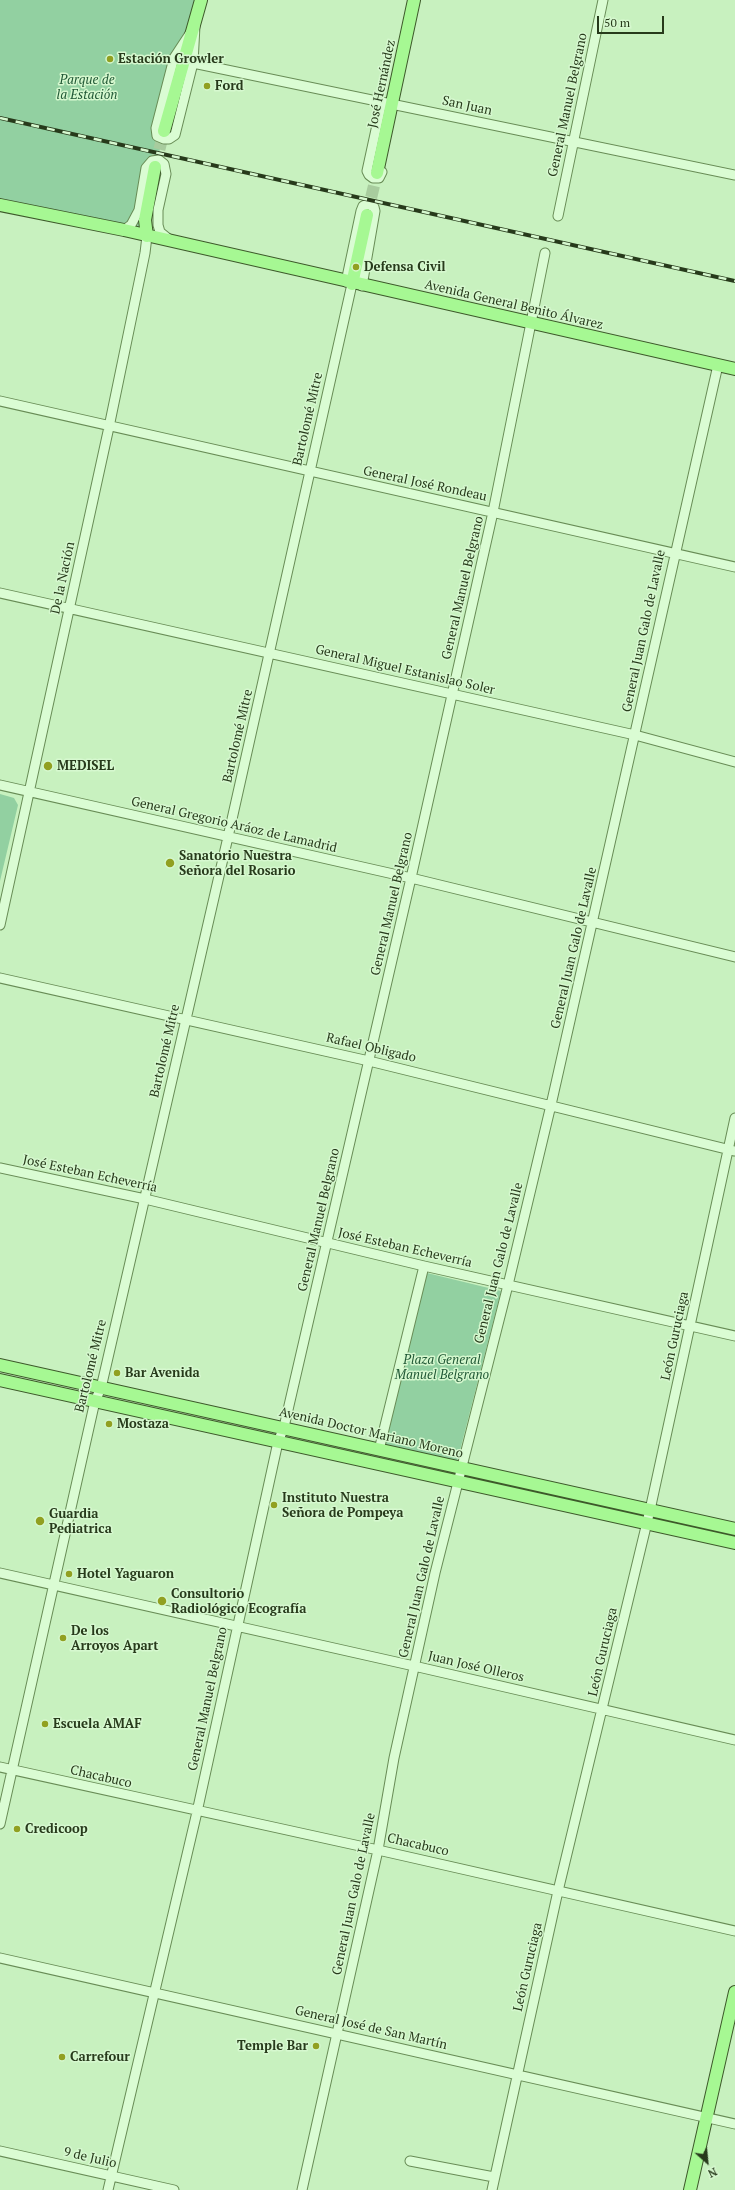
<!DOCTYPE html>
<meta charset="utf-8">
<style>
body{margin:0}
#map{position:relative;width:735px;height:2190px;overflow:hidden;background:#c8f1bf;font-family:"PT Serif",serif}
canvas{display:block}
.north{position:absolute;left:687px;top:2142px;width:40px;height:40px;-webkit-text-stroke:3px #d6f8cf;paint-order:stroke;rotate:153deg;font-size:11px;font-weight:700;line-height:16px;text-align:center;color:#273a1b}
.north::after{content:'';display:block;margin:auto;width:14px;height:18px;background:#273a1b;clip-path:polygon(50% 0,100% 100%,50% 72%,0 100%)}
.scale{position:absolute;left:597px;top:16px;width:67px;height:18px;box-sizing:border-box;border:2px solid #273a1b;border-top:0;padding-left:5px;font-size:12px;line-height:14px;white-space:nowrap;color:#273a1b;-webkit-text-stroke:3px #d6f8cf;paint-order:stroke}
</style>
<div id="map">
<canvas width="735" height="2190"></canvas>
<div class="north">N</div>
<div class="scale">50 m</div>
</div>
<script>
const c = document.querySelector('canvas').getContext('2d');
c.lineJoin = 'round';
function paint(path, color) {
  c.fillStyle = color;
  c.fill(path, 'evenodd');
}
function poly(rows) {
  const path = new Path2D();
  for (const r of rows) {
    path.moveTo(r[0], r[1]);
    for (let i = 2; i < r.length; i += 2) path.lineTo(r[i], r[i + 1]);
  }
  return path;
}
function trace(path, color, width, dash) {
  c.strokeStyle = color;
  c.lineWidth = width;
  c.lineCap = dash ? 'butt' : 'round';
  c.setLineDash(dash || []);
  c.stroke(path);
}
function label(font, color, halo, rows, align = 'center') {
  c.font = font + ' "PT Serif",serif';
  c.lineWidth = 3;
  c.setLineDash([]);
  c.textBaseline = 'middle';
  c.strokeStyle = halo;
  c.fillStyle = color;
  for (const [text, x, y, turn = 0] of rows) {
    c.save();
    c.translate(x, y);
    c.rotate((+turn || 0) * Math.PI / 180);
    c.textAlign = isNaN(turn) ? turn : align;
    if (halo) c.strokeText(text, 0, 0);
    c.fillText(text, 0, 0);
    c.restore();
  }
}
const green = poly([
 [0,0,201,0,155,167,147,236,0,205],
 [0,794,14,798,18,805,0,881],
 [427,1273,501,1291,457,1462,383,1444]
]);
const majorTunnel = poly([
 [155,167,164,131],
 [367,215,377,173]
]);
const minor = poly([
 [195,26,193,63,175,135,169,139,164,139,157,136,156,128,174,58,195,26],
 [193,63,735,175],
 [382,172,379,178,373,178,369,175,367,171,382,102],
 [558,216,603,0],
 [124,230,131,225,139,210,146,168,152,161,159,160,164,164,166,174,158,210,158,225,160,232,170,240],
 [346,282,361,211,363,206,367,204,374,207,375,211,362,286],
 [0,401,735,567],
 [0,593,635,735,735,762],
 [0,785,411,878,735,957],
 [0,925,109,427,145,253,147,236],
 [0,978,369,1061,734,1151],
 [0,1168,145,1199,424,1266,735,1336],
 [379,1450,424,1266],
 [0,1573,414,1666,735,1740],
 [0,1767,378,1850,735,1931],
 [0,1824,95,1401,101,1388,228,837,352,284],
 [0,1958,735,2124],
 [0,2151,174,2190],
 [410,2161,494,2177],
 [108,2190,197,1812,278,1442,284,1427,411,878,493,512,545,253],
 [302,2190,378,1850,394,1758,435,1573,508,1285,551,1105,718,365],
 [492,2190,558,1891,650,1510,735,1118]
]);
const major = poly([
 [164,131,201,0],
 [377,173,414,0],
 [0,205,124,230,735,369],
 [147,236,145,220,155,167],
 [352,284,367,215],
 [0,1365,735,1529],
 [0,1380,735,1543],
 [690,2190,735,1992]
]);
const rail = poly([
 [0,118,735,281]
]);
const markers = [
 [110,59,4,"#91a021"],
 [207,86,4,"#91a021"],
 [356,267,4,"#91a021"],
 [48,766,5,"#91a021"],
 [170,863,5,"#91a021"],
 [117,1373,4,"#91a021"],
 [109,1424,4,"#91a021"],
 [274,1505,4,"#91a021"],
 [40,1521,5,"#91a021"],
 [69,1574,4,"#91a021"],
 [162,1601,5,"#91a021"],
 [63,1638,4,"#91a021"],
 [45,1724,4,"#91a021"],
 [17,1829,4,"#91a021"],
 [316,2046,4,"#91a021"],
 [62,2057,4,"#91a021"]
];
const poiNames = [
 ["Estación Growler",118,59],
 ["Ford",215,86],
 ["Defensa Civil",364,267],
 ["MEDISEL",57,766],
 ["Sanatorio Nuestra",179,856],
 ["Señora del Rosario",179,871],
 ["Bar Avenida",125,1373],
 ["Mostaza",117,1424],
 ["Instituto Nuestra",282,1498],
 ["Señora de Pompeya",282,1513],
 ["Guardia",49,1514],
 ["Pediatrica",49,1529],
 ["Hotel Yaguaron",77,1574],
 ["Consultorio",171,1594],
 ["Radiológico Ecografía",171,1609],
 ["De los",71,1631],
 ["Arroyos Apart",71,1646],
 ["Escuela AMAF",53,1724],
 ["Credicoop",25,1829],
 ["Temple Bar",308,2046,"right"],
 ["Carrefour",70,2057]
];
const parkNames = [
 ["Parque de",87,80],
 ["la Estación",87,95],
 ["Plaza General",442,1360],
 ["Manuel Belgrano",442,1375]
];
const streetNames = [
 ["José Hernández",382,84,-78],
 ["General Manuel Belgrano",568,105,-78],
 ["San Juan",467,106,12],
 ["Avenida General Benito Álvarez",514,305,13],
 ["Bartolomé Mitre",308,419,-77],
 ["General José Rondeau",425,484,12],
 ["De la Nación",63,578,-78],
 ["General Manuel Belgrano",463,588,-77],
 ["General Juan Galo de Lavalle",644,631,-78],
 ["General Miguel Estanislao Soler",405,670,13],
 ["Bartolomé Mitre",238,736,-77],
 ["General Gregorio Aráoz de Lamadrid",234,825,13],
 ["General Manuel Belgrano",392,904,-77],
 ["General Juan Galo de Lavalle",574,948,-77],
 ["Rafael Obligado",371,1048,13],
 ["Bartolomé Mitre",165,1051,-77],
 ["José Esteban Echeverría",90,1174,12],
 ["General Manuel Belgrano",319,1220,-77],
 ["José Esteban Echeverría",405,1248,13],
 ["General Juan Galo de Lavalle",499,1263,-76],
 ["León Guruciaga",675,1336,-78],
 ["Bartolomé Mitre",91,1366,-76],
 ["Avenida Doctor Mariano Moreno",371,1433,13],
 ["General Juan Galo de Lavalle",422,1577,-77],
 ["León Guruciaga",603,1652,-77],
 ["Juan José Olleros",476,1667,13],
 ["General Manuel Belgrano",208,1699,-78],
 ["Chacabuco",101,1777,13],
 ["Chacabuco",418,1845,13],
 ["General Juan Galo de Lavalle",354,1894,-78],
 ["León Guruciaga",528,1967,-77],
 ["General José de San Martín",371,2028,13],
 ["9 de Julio",90,2158,13]
];
paint(green, '#92d0a1');
trace(majorTunnel, '#a8cc9e', 12, [12, 6]);
trace(minor, '#688c56', 11);
trace(major, '#3d592a', 14);
trace(minor, '#dafcd3', 9);
trace(major, '#a6f893', 12);
trace(rail, '#273a1b', 4);
trace(rail, '#d6f8cf', 2.5, [8]);
for (const [x, y, r, color] of markers) {
  const dot = new Path2D();
  dot.arc(x, y, r, 0, 2 * Math.PI);
  c.fillStyle = color;
  c.fill(dot);
  trace(dot, '#d6f8cf', 1.5);
}
label('bold 13px', '#273a1b', '#d6f8cf', poiNames, 'left');
label('italic 13px', '#205835', '#d6f8cf', parkNames);
label('13px', '#273a1b', '#d6f8cf', streetNames);
</script>
